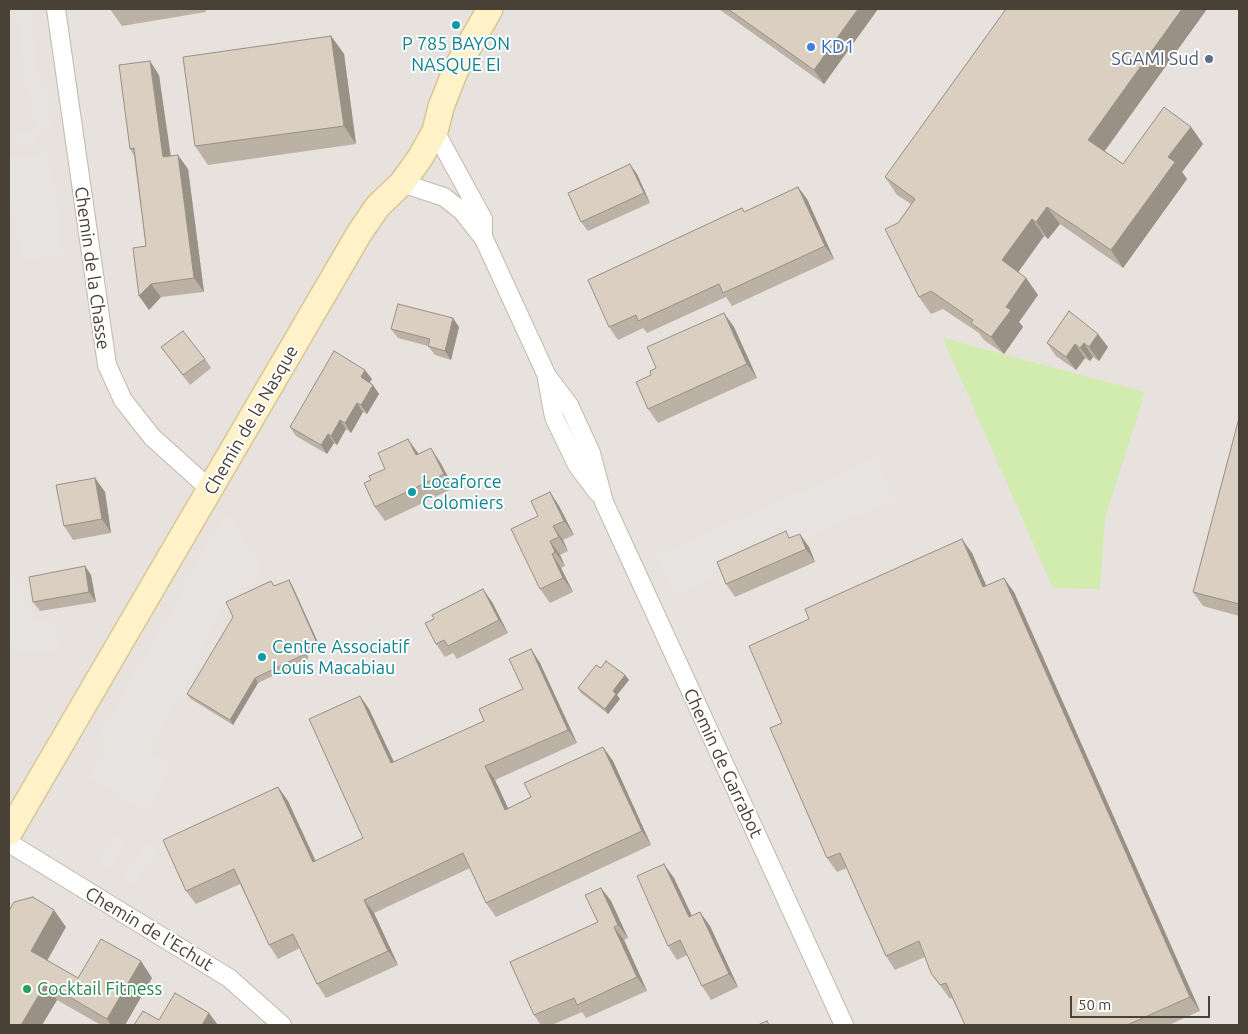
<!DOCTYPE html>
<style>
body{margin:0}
#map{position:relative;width:1248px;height:1034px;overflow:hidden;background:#f5f1e8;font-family:Ubuntu,sans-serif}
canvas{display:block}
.frame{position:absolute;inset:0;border:10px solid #494136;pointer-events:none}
.scale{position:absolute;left:1070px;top:996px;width:140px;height:22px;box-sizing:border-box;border:2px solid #494136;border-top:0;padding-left:6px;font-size:15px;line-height:18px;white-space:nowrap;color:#494136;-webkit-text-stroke:4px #fff;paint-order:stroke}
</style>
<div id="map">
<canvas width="1248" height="1034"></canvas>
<div class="frame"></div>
<div class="scale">50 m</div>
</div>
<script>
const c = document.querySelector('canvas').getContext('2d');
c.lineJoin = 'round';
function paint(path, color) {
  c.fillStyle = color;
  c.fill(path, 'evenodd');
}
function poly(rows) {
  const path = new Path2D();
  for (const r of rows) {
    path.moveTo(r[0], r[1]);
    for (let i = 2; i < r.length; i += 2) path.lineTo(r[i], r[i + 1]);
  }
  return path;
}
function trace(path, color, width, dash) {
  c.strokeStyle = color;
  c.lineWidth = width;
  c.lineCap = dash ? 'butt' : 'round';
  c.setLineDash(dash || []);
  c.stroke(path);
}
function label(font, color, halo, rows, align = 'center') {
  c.font = font + ' Ubuntu,sans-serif';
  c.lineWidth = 4;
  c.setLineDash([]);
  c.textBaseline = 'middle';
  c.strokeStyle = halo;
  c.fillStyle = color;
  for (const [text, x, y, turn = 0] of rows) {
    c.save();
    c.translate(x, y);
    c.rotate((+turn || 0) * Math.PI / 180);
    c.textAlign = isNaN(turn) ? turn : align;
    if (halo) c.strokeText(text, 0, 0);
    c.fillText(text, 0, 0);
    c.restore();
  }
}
const industrial = poly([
 [9,9,1239,9,1239,1025,9,1025]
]);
const green = poly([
 [943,338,1145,392,1105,518,1100,589,1053,588]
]);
const parking = poly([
 [15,9,30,9,40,85,46,85,52,128,36,130,37,144,16,146,15,132,35,129,29,88,26,88],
 [48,152,59,211,63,257,20,259,11,197,9,198,9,157],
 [876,458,894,500,674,596,656,555],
 [225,514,235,520,253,556,264,563,257,579,222,605,218,621,197,657,202,660,149,750,173,765,146,812,88,778,108,744,97,737,185,587,182,585],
 [9,576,31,590,21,600,36,619,49,617,53,623,58,638,59,654,30,652,15,655,9,636],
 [116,833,128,840,109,871,97,864],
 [146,841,158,848,135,886,123,879]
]);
const street = poly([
 [56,9,107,365,123,400,152,437,202,482,212,487],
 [435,131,483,219,483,233],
 [402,183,444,197,462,211,484,239,547,376,569,405,591,453,604,502,844,1025],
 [547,379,554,417,577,465,598,493],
 [9,843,229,978,282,1025]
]);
const secondary = poly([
 [9,833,360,232,378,206,402,183,420,158,435,131,441,107,456,69,490,9]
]);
const wall = poly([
 [110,9,206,9,206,12,122,26],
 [719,9,878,9,824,84],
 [1006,9,1207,9,1105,151,1123,164,1191,127,1203,144,1182,172,1187,179,1123,268,1060,224,1048,239,1044,236,1018,272,1026,278,1038,295,1019,322,1023,327,1004,354,984,340,979,333,943,309,931,314,919,297,898,223,911,204,897,195,885,177],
 [331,36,344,54,356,144,208,165,195,146],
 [159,75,170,156,188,169,204,292,161,297,149,310,146,246,134,156,130,149],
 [637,174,650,203,588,231,581,222],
 [798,187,807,199,834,259,732,306,726,297,647,333,643,328,618,340,609,327,745,212],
 [1069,311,1108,347,1099,361,1093,357,1090,361,1085,358,1076,370,1056,356,1047,343],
 [459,327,451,360,435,355,428,346,398,338,391,329],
 [734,327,757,378,658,423,648,409,651,375,656,368],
 [161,347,205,359,211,368,190,385],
 [372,379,370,382,379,394,367,414,363,412,351,433,346,429,337,445,334,443,327,454,296,436,290,427],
 [1239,418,1239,616,1203,606,1193,592],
 [418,454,440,462,454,488,385,521,375,507,371,480,385,469],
 [95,478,105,492,111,533,73,540,64,526],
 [550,492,559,506,574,535,563,540,568,551,560,555,565,566,561,568,573,592,550,603,540,589,538,516],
 [791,538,809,547,815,562,735,597,726,584],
 [972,553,986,586,1014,592,1200,1011,1169,1025,965,1025,952,998,950,999,931,973,925,957,895,970,886,956,847,868,837,872,827,858,782,723],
 [85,566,91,575,96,602,40,611,33,602],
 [292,585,320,647,307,654,308,659,258,683,233,725,191,699,187,694,274,586],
 [492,602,508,633,457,659,453,653,445,657,436,644],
 [531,649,540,663,577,743,495,780,508,808,531,797,603,747,613,761,651,845,496,917,486,903,470,868,374,913,398,965,326,998,317,984,300,948,278,959,269,945,240,884,196,904,186,891,278,787,288,801,316,861,363,838,360,696,369,709,394,762,484,721,523,689],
 [601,668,625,675,629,680,617,695,620,699,608,714,581,693,578,688],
 [674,878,692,916,710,926,738,987,711,1000,702,986,687,955,677,960,668,946],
 [601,888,611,901,628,938,624,940,647,991,586,1018,582,1012,552,1025,541,1025,534,1015,598,922],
 [66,927,47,960,78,978,152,978,125,1025,101,1025,57,1000,42,1025,9,1025]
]);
const shadedWall = poly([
 [858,9,878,9,824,84,814,70],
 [1182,9,1207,9,1100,157,1088,140],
 [331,36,344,54,356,144,344,126],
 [150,61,159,75,173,171,163,157],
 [1191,127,1203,144,1182,172,1187,179,1123,268,1111,250,1168,157],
 [9,134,10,149,9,147],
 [178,155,188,169,204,292,194,278],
 [630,164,637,174,650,203,644,193],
 [798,187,807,199,834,259,825,246],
 [1047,207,1060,224,1048,239,1036,222],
 [1032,219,1044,236,1014,278,1002,260],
 [1026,278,1038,295,1019,322,1023,327,1004,354,991,337,1006,307],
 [151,284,161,297,149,310,139,296],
 [724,313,734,327,757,378,747,364],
 [453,318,459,327,451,360,445,351],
 [1098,334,1108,347,1099,361,1089,347],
 [1084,343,1093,357,1090,361,1080,348],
 [1075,344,1085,358,1076,370,1066,357],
 [365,370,372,379,367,386,361,377],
 [373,385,379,394,367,414,361,405],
 [357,403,363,412,351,433,345,423],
 [340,420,346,429,337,445,331,436],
 [328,434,334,443,327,454,321,445],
 [408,439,418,453,425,469,416,455],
 [431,448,440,462,454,488,444,474],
 [95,478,105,492,111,533,102,519],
 [550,492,559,506,574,535,564,521],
 [553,526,563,540,568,551,559,537],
 [800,534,809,547,815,562,806,549],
 [962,539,972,553,993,601,983,587],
 [550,541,560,555,565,566,555,552],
 [552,554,561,568,573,592,563,578],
 [85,566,91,575,96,602,89,592],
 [1004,578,1014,592,1200,1011,1190,997],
 [289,580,292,585,320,647,317,643],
 [483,589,492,602,508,633,499,620],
 [303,649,307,654,308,659,305,654],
 [531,649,540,663,577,743,568,730],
 [625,675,629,680,617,695,620,699,608,714,605,709,613,691],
 [255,678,258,683,233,725,230,720],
 [360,696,369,709,401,777,391,763],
 [603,747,613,761,651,845,642,831],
 [485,766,495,780,515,823,505,810],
 [278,787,288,801,322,876,313,862],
 [664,864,674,878,699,931,689,917],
 [601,888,611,901,628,938,618,925],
 [364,900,374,913,398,965,388,951],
 [54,910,66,927,43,968,31,951],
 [700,912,710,926,738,987,729,974],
 [614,927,624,940,647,991,637,977],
 [141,961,152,978,125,1025,111,1025,107,1019],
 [46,983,57,1000,42,1025,21,1025],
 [209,1013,218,1025,202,1025]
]);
const building = poly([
 [728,9,858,9,814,70,728,9],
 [1006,9,1182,9,1088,140,1123,164,1164,107,1191,127,1168,157,1175,162,1111,250,1047,207,1036,222,1032,219,1002,260,1026,278,1006,307,1011,310,991,337,971,323,973,320,931,291,919,297,885,229,898,223,915,199,885,177,1006,9],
 [331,36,344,126,195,146,183,57,331,36],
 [150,61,163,157,178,155,194,278,151,284,139,296,133,248,146,246,134,148,130,149,119,65,150,61],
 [630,164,644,193,581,222,568,193,630,164],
 [798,187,825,246,723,293,719,284,638,321,636,315,609,327,588,280,742,208,744,212,798,187],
 [398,304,453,318,445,351,428,346,430,339,391,329,398,304],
 [1069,311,1098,334,1089,347,1084,343,1080,348,1075,344,1066,357,1047,343,1069,311],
 [724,313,747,364,648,409,636,382,651,375,650,371,656,368,647,347,724,313],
 [183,331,205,359,183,375,161,347,183,331],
 [334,351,365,370,361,377,373,385,361,405,357,403,345,423,340,420,331,436,328,434,321,445,290,427,334,351],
 [1239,418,1239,604,1193,592,1239,418],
 [408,439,416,455,431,448,444,474,375,507,364,483,371,480,369,476,385,469,378,453,408,439],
 [95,478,102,519,64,526,56,485,95,478],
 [550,492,564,521,553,526,559,537,550,541,555,552,552,554,563,578,540,589,511,529,538,516,531,501,550,492],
 [786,531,789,538,800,534,806,549,726,584,717,562,786,531],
 [962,539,983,587,1004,578,1190,997,1127,1025,965,1025,946,983,940,985,931,973,919,941,886,956,840,853,827,858,770,728,782,723,749,646,809,619,805,609,962,539],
 [85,566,89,592,33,602,29,577,85,566],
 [289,580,317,643,303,649,305,654,255,678,230,720,187,694,233,617,226,602,271,581,274,586,289,580],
 [483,589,499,620,448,646,444,640,436,644,425,623,434,619,432,615,483,589],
 [531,649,568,730,485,766,505,810,531,797,524,783,603,747,642,831,486,903,463,853,364,900,388,951,317,984,293,934,269,945,234,869,186,891,163,840,278,787,313,862,363,838,309,719,360,696,391,763,484,721,479,709,523,689,509,659,531,649],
 [606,661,625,675,613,691,616,694,605,709,578,688,596,665,601,668,606,661],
 [664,864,689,917,700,912,729,974,702,986,680,940,668,946,637,876,664,864],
 [601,888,618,925,614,927,637,977,577,1005,574,998,534,1015,510,962,598,922,585,895,601,888],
 [33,897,54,910,31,951,78,978,101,939,141,961,107,1019,46,983,21,1025,9,1025,9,911,14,902,33,897],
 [175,993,209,1013,202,1025,134,1025,143,1011,159,1020,175,993],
 [767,1021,769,1025,758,1025,767,1021]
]);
const markers = [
 [456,25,5,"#0f9aa8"],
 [811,47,5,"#3f7fe0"],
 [1209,59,5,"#5c6f8a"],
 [412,492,5,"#0f9aa8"],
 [262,657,5,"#0f9aa8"],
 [27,989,5,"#2e9e5b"]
];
const cultureNames = [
 ["P 785 BAYON",456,44,"center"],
 ["NASQUE EI",456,65,"center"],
 ["Locaforce",422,482],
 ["Colomiers",422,503],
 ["Centre Associatif",272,647],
 ["Louis Macabiau",272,668]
];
const shopNames = [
 ["KD1",821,47]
];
const serviceNames = [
 ["SGAMI Sud",1199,59]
];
const streetNames = [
 ["Chemin de la Chasse",92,268,82],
 ["Chemin de la Nasque",251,420,-60],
 ["Chemin de Garrabot",723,763,65],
 ["Chemin de l'Echut",149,929,31]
];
const leisureNames = [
 ["Cocktail Fitness",37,989]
];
paint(industrial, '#e7e2dd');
paint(green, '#d1ecae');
paint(parking, '#e6e3e0');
trace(street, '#c1b9aa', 20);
trace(secondary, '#d8c595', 28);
trace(street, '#fff', 18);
trace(secondary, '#fff1c8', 25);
paint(wall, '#bbb2a5');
paint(shadedWall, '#999186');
paint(building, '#dacfc0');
trace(building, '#999186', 1);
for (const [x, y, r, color] of markers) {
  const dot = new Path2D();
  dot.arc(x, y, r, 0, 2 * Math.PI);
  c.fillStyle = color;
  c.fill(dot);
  trace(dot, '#fff', 2);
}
label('18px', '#0d838f', '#fff', cultureNames, 'left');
label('18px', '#366cbe', '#fff', shopNames, 'left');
label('18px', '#4e5e75', '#fff', serviceNames, 'right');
label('18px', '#494136', '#fff', streetNames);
label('18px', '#27864d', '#fff', leisureNames, 'left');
</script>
